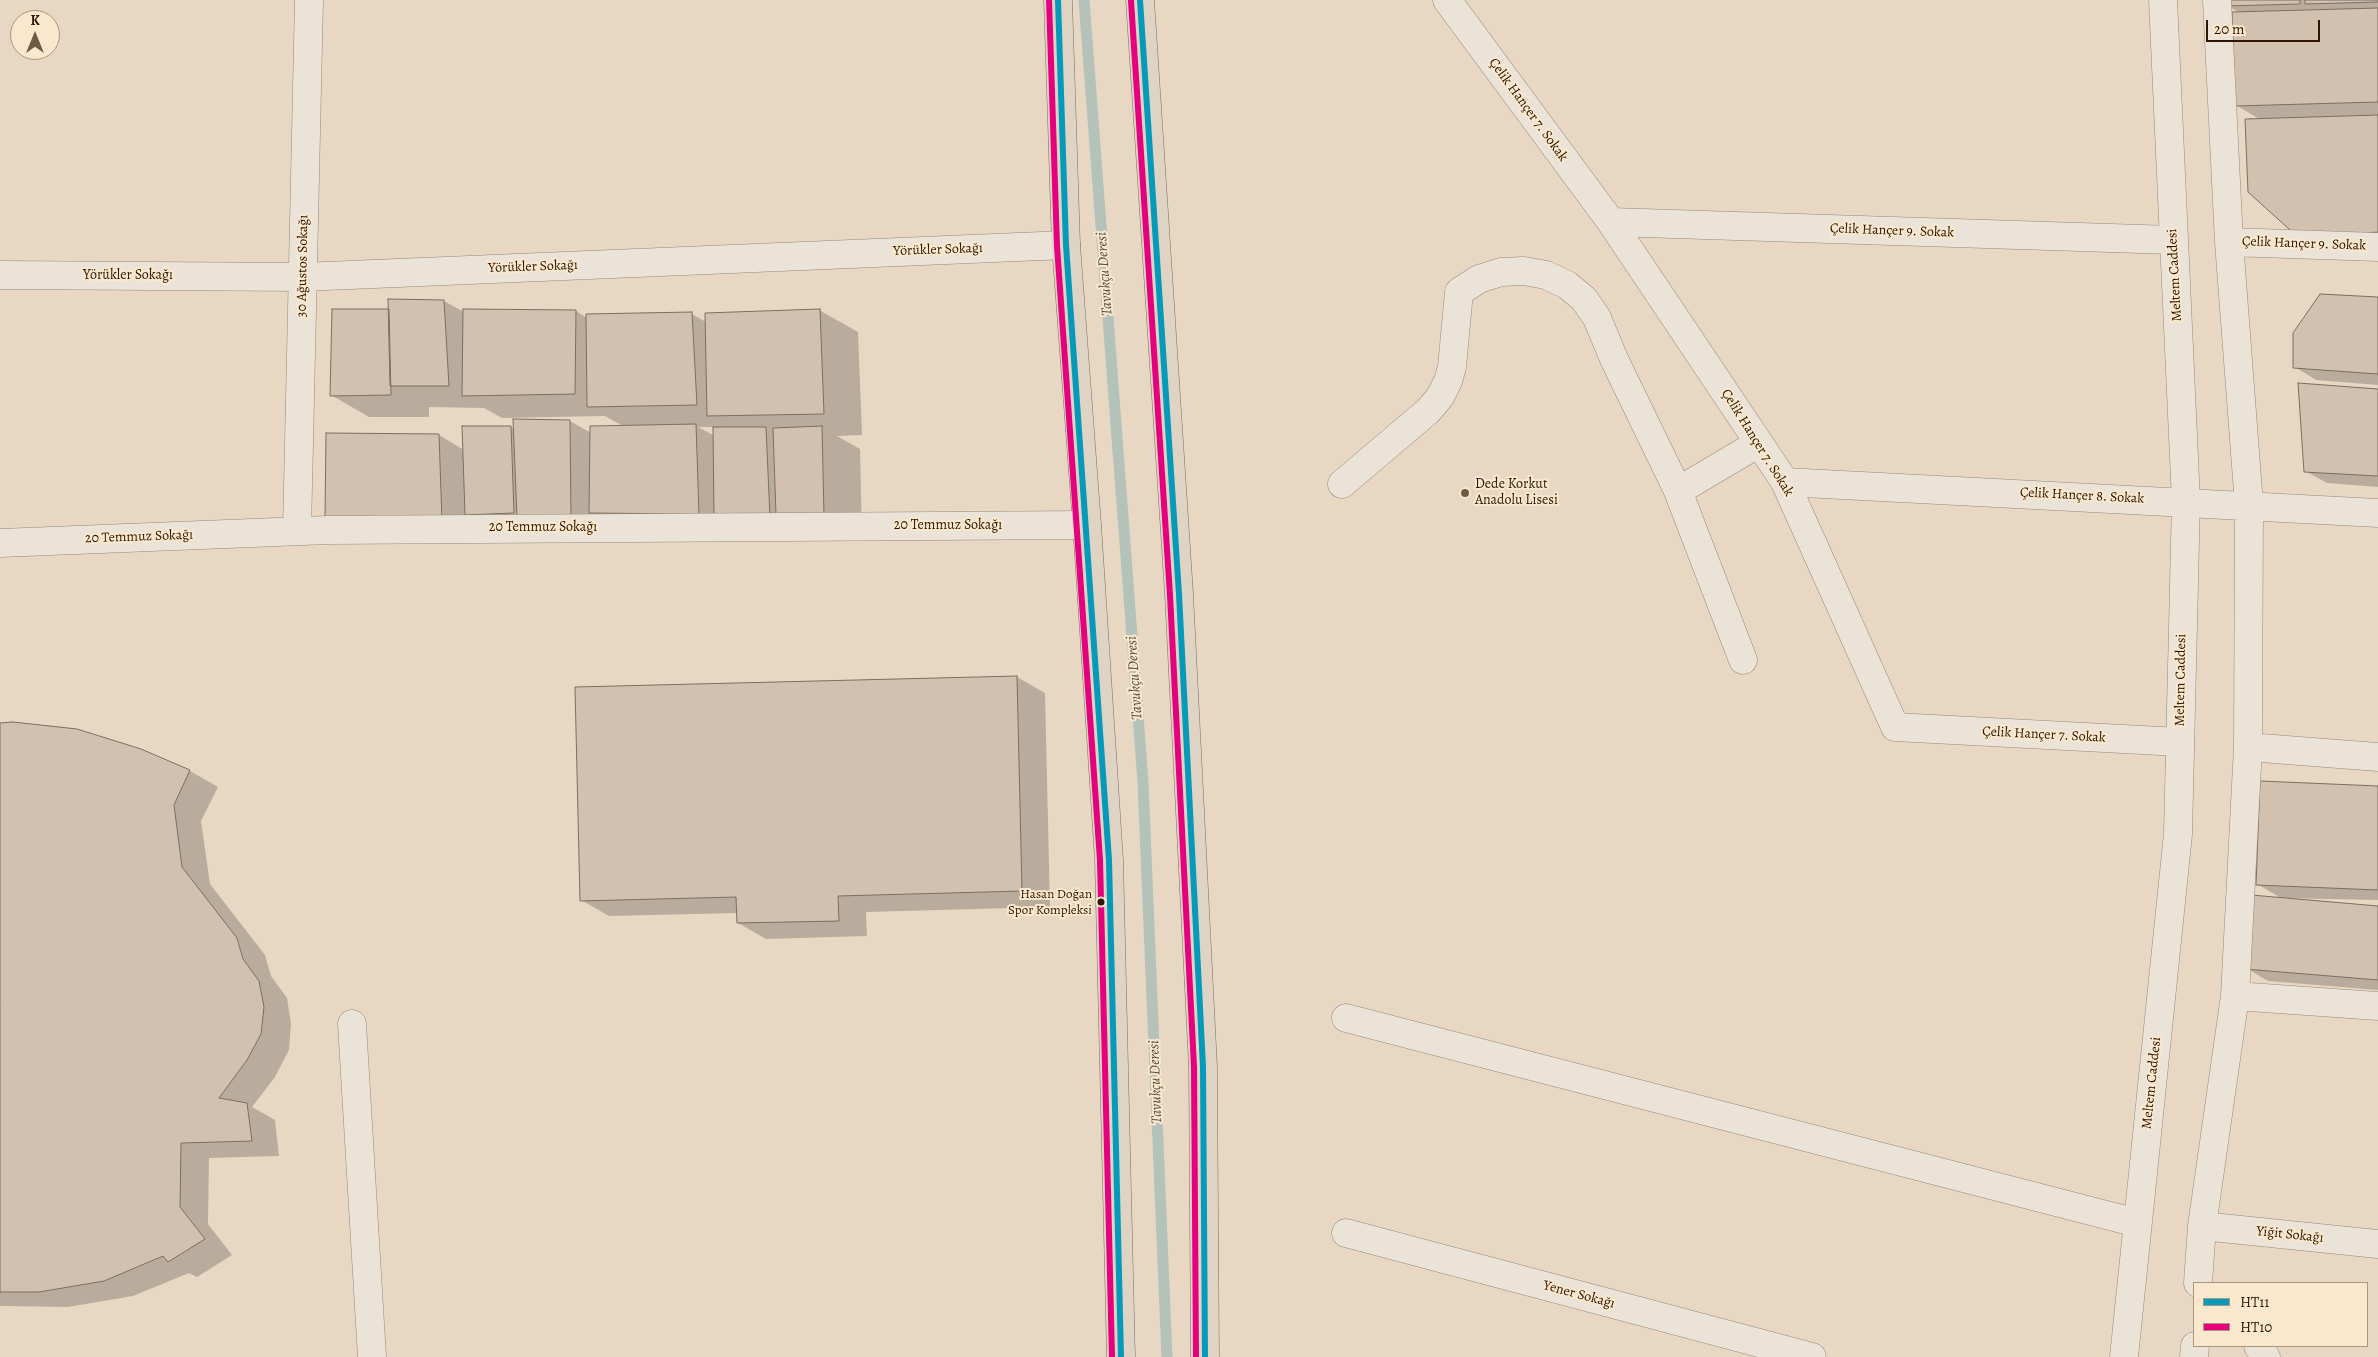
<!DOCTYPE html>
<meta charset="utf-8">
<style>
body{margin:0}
#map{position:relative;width:2378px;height:1357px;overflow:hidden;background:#e8d8c3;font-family:Alegreya,serif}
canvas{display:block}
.legend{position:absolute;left:2193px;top:1282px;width:175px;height:65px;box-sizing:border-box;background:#fae8ce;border:1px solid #a9947c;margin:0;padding:6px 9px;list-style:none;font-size:15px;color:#301600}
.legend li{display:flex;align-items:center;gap:10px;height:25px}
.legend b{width:25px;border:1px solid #a9947c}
.north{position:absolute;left:10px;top:10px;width:50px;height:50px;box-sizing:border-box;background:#fae8ce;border:1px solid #a9947c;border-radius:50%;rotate:0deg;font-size:14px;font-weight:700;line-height:20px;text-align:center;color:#301600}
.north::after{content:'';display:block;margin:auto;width:18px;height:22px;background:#705a44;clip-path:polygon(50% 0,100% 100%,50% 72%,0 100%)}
.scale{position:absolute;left:2206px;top:20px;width:114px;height:22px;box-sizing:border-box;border:2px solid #301600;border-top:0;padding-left:6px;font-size:15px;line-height:18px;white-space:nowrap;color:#301600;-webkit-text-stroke:4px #fae8ce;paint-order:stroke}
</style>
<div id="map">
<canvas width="2378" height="1357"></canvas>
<ul class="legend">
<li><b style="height:6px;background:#059ab9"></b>HT11</li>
<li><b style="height:6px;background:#e5007d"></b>HT10</li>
</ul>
<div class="north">K</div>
<div class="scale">20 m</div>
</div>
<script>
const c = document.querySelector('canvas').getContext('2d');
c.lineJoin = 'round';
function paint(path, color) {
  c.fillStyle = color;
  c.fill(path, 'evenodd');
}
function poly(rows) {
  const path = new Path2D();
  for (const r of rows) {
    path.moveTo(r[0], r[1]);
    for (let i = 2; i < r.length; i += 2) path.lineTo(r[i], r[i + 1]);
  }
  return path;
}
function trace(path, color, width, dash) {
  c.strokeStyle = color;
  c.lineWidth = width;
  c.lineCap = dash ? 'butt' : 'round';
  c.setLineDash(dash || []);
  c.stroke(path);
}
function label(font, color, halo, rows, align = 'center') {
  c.font = font + ' Alegreya,serif';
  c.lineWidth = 4;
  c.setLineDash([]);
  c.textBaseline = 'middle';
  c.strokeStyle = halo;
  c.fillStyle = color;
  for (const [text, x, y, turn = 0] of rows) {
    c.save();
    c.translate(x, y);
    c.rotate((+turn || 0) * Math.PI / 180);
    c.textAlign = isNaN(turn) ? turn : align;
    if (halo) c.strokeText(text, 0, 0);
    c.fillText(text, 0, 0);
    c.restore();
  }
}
const shadow = poly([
 [2226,0,2378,0,2378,245,2261,120,2236,105,2240,13,2226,5],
 [2378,298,2378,385,2316,380,2295,367],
 [389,300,444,301,464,312,576,311,587,318,692,314,706,322,819,310,858,332,862,435,837,436,860,449,862,538,479,521,480,543,365,542,439,435,464,450,463,427,511,427,515,430,570,421,591,433,625,427,605,416,502,418,484,408,429,407,429,417,369,417,331,395,390,311],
 [698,427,715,427,715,436],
 [2378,391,2378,487,2327,483,2305,471],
 [1017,677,1045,693,1050,907,866,912,867,936,766,939,738,923,738,913,609,916,581,900],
 [0,724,140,750,190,771,218,787,201,821,210,884,265,955,271,976,287,998,291,1024,289,1050,275,1077,252,1107,275,1120,279,1156,209,1158,208,1224,232,1255,197,1277,189,1273,133,1296,68,1307,0,1306],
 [2378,787,2378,900,2281,898,2257,884],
 [2378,908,2378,990,2268,981,2246,968]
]);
const stream = poly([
 [1084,0,1143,782,1167,1357]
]);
const building = poly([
 [2225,0,2300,0,2300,4,2225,6,2225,0],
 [2305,0,2378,0,2378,2,2305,4,2305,0],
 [2378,8,2378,102,2235,106,2232,12,2378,8],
 [2378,115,2378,232,2299,238,2248,192,2245,119,2378,115],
 [2320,294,2378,297,2378,374,2293,368,2293,333,2320,294],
 [388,299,444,300,449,386,390,386,388,299],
 [332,309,389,309,391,395,330,396,332,309],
 [463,309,576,310,575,394,462,396,463,309],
 [820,309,824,414,707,416,705,313,820,309],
 [692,312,697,405,587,407,586,314,692,312],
 [2298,383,2378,389,2378,476,2304,472,2298,383],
 [513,419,570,420,571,518,517,518,513,419],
 [696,424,699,514,589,513,590,426,696,424],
 [462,426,511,426,514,513,465,515,462,426],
 [822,426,824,517,776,515,773,428,822,426],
 [713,427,766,427,770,518,714,518,713,427],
 [326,433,439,434,442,522,325,520,326,433],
 [1017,676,1022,891,838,896,839,921,737,923,736,897,580,901,575,687,1017,676],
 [13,722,77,729,141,749,190,770,174,805,182,867,237,938,243,959,259,981,264,1007,261,1034,247,1060,219,1098,247,1103,252,1141,181,1143,180,1207,205,1239,168,1262,163,1256,104,1281,39,1292,0,1292,0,723,13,722],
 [2260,781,2378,786,2378,890,2256,885,2260,781],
 [2251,895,2378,906,2378,980,2245,969,2251,895]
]);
const minor = poly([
 [1447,0,1611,222,1785,482,1895,727,2180,742],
 [1611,222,2173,240],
 [2229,242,2378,247],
 [0,275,302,277,1066,245],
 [1785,482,2378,513],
 [1342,484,1428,411,1440,397,1448,381,1452,367,1459,292,1479,279,1501,272,1524,271,1546,275,1567,285,1584,299,1597,318,1614,359,1678,491,1743,660],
 [1678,491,1759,443],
 [297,531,309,0],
 [0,543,328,530,1087,525],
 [2248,747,2378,757],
 [2235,996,2378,1006],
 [1346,1018,2137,1223],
 [352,1024,372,1357],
 [2202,1226,2378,1244],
 [1346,1233,1812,1357],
 [2198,1283,2202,1226,2235,996,2248,747,2249,505,2229,242,2217,0],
 [2258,1346,2266,1357],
 [2124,1357,2178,834,2186,501,2163,0],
 [2194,1357,2195,1346]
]);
const major = poly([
 [1058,0,1066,245,1087,525,1109,860,1121,1357],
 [1140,0,1179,594,1203,1067,1205,1357]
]);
const bus1 = poly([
 [1058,0,1066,245,1109,860,1121,1357],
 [1140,0,1179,594,1203,1067,1205,1357]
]);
const bus2 = poly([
 [1049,0,1057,246,1100,860,1112,1357],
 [1131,1,1170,595,1194,1067,1196,1357]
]);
const markers = [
 [1465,493,5,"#705a44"],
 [1101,902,4.5,"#301600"]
];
const busNames = [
 ["Hasan Doğan",1092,895],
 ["Spor Kompleksi",1092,911]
];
const streetNames = [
 ["Çelik Hançer 7. Sokak",1528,110,54],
 ["Çelik Hançer 9. Sokak",1892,231,2],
 ["Çelik Hançer 9. Sokak",2304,244,2],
 ["Yörükler Sokağı",938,250,-2],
 ["30 Ağustos Sokağı",303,266,-89],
 ["Yörükler Sokağı",533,267,-2],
 ["Meltem Caddesi",2175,275,-93],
 ["Yörükler Sokağı",128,276],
 ["Çelik Hançer 7. Sokak",1757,443,58],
 ["Çelik Hançer 8. Sokak",2082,496,3],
 ["20 Temmuz Sokağı",948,526],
 ["20 Temmuz Sokağı",543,528],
 ["20 Temmuz Sokağı",139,537,-2],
 ["Meltem Caddesi",2181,680,-89],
 ["Çelik Hançer 7. Sokak",2044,735,3],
 ["Meltem Caddesi",2152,1083,-84],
 ["Yiğit Sokağı",2290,1235,6],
 ["Yener Sokağı",1579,1295,15]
];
const poiNames = [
 ["Dede Korkut",1475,485],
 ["Anadolu Lisesi",1475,501]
];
const waterNames = [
 ["Tavukçu Deresi",1105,274,-94],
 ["Tavukçu Deresi",1135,678,-94],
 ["Tavukçu Deresi",1156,1082,-92]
];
paint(shadow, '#0003');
trace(stream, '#b5c2ba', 11);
paint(building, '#d3c1b0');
trace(building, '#7a6e61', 1);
trace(minor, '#95887a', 29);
trace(major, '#7a6e61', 29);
trace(minor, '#ebe3d8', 28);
trace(major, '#dfd3c3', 28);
trace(bus1, '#059ab9', 6);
trace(bus2, '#e5007d', 6);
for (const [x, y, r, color] of markers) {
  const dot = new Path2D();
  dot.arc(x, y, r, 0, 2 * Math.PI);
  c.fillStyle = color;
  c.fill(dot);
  trace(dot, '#fae8ce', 2);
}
label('13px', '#301600', '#fae8ce', busNames, 'right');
label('14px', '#301600', '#fae8ce', streetNames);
label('14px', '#301600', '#fae8ce', poiNames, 'left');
label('italic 15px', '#574f40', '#fae8ce', waterNames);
</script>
